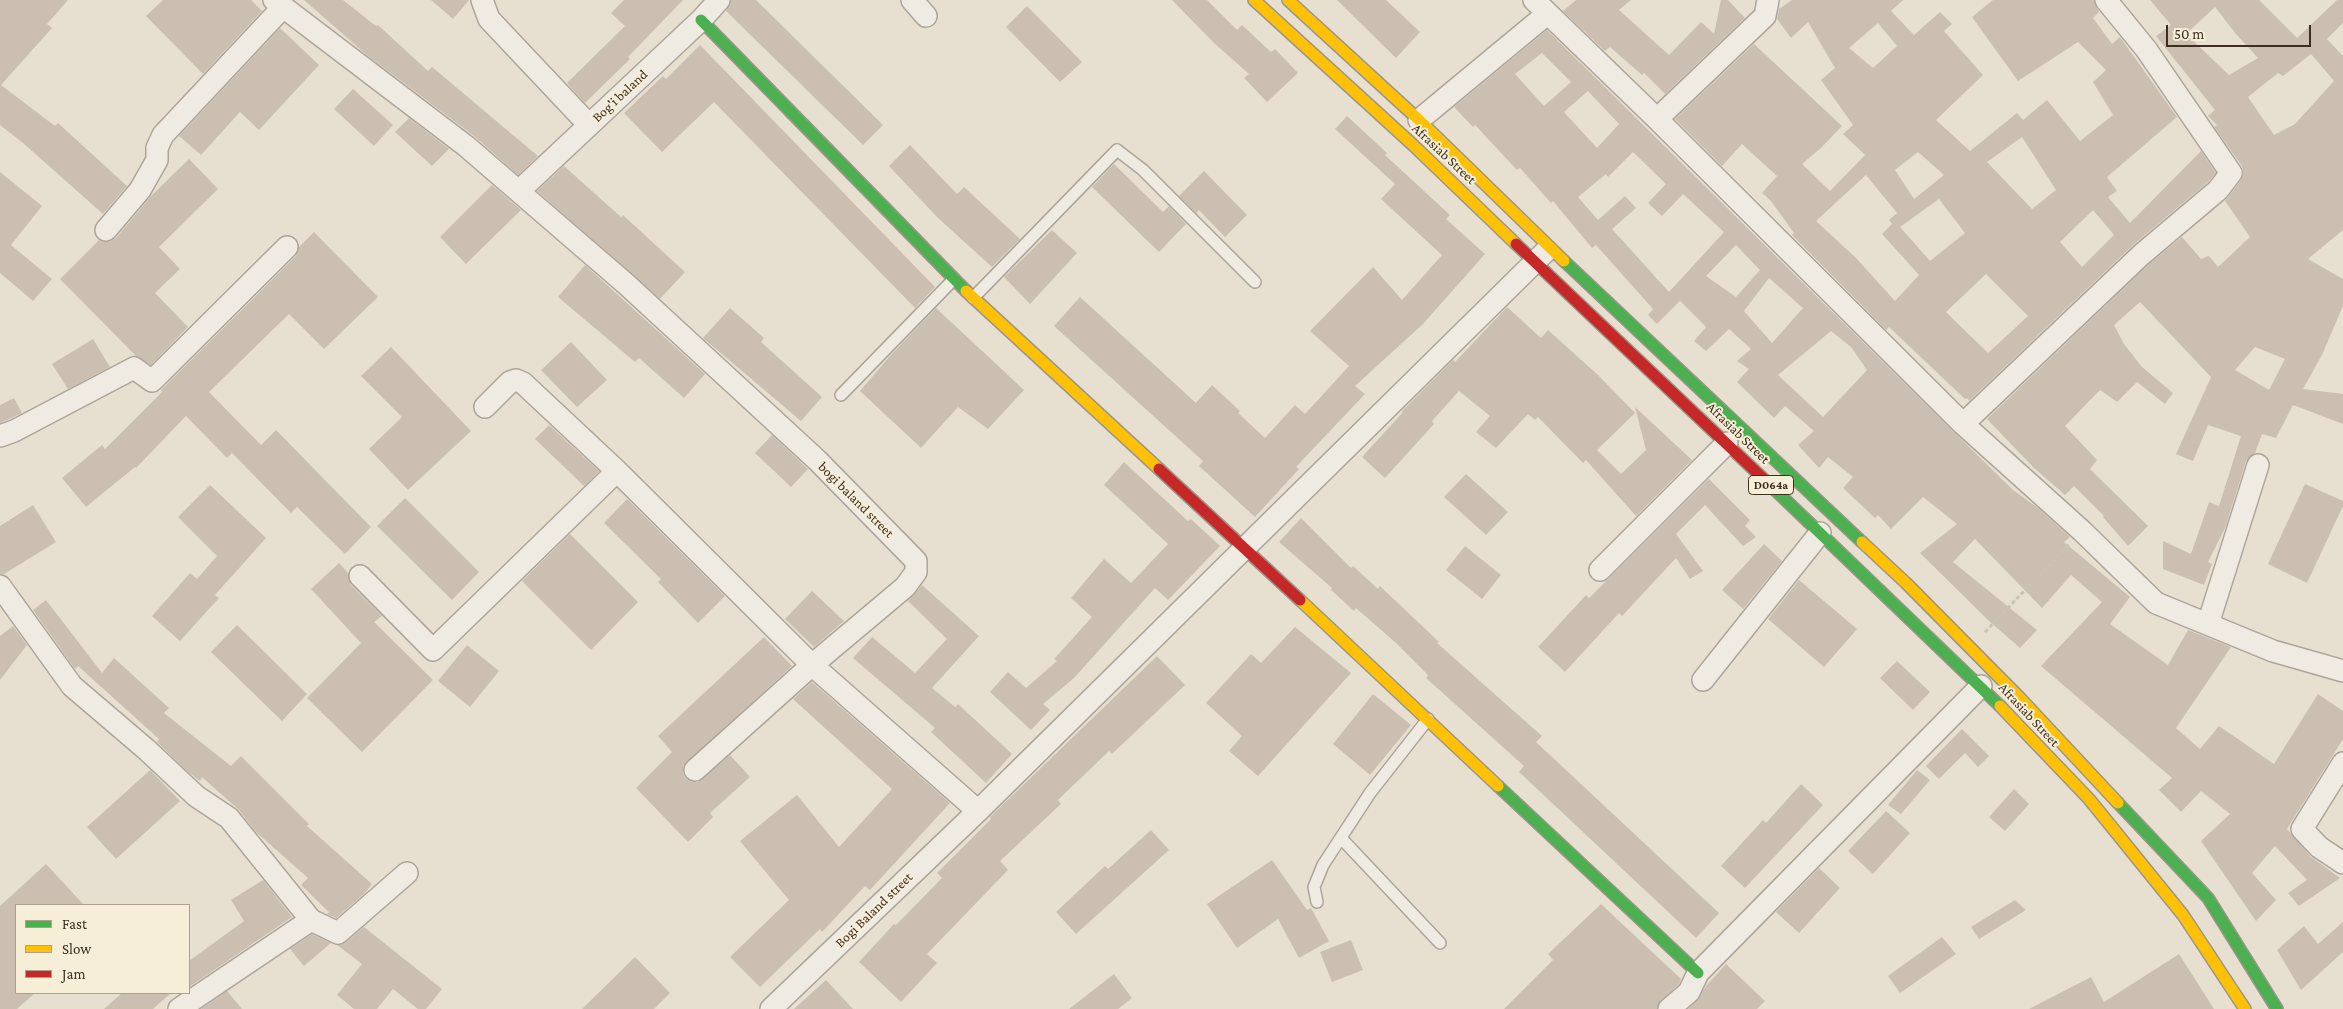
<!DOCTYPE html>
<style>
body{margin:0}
#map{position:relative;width:2343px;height:1009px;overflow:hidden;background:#e7e0d1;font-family:"Crimson Pro",serif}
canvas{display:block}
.legend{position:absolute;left:15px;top:904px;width:175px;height:90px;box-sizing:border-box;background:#f7eed8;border:1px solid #ada18e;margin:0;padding:6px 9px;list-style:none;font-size:15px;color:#3d2e20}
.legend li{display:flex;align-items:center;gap:10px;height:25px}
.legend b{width:25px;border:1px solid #ada18e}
.scale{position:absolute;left:2166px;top:25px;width:145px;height:22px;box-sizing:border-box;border:2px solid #3d2e20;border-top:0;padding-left:6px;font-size:15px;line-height:18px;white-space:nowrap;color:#3d2e20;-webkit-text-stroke:4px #f7eed8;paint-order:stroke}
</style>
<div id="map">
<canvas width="2343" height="1009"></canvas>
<ul class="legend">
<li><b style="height:6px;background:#4caf50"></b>Fast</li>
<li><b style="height:6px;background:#ffc107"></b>Slow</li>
<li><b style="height:6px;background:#c62828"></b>Jam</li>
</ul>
<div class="scale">50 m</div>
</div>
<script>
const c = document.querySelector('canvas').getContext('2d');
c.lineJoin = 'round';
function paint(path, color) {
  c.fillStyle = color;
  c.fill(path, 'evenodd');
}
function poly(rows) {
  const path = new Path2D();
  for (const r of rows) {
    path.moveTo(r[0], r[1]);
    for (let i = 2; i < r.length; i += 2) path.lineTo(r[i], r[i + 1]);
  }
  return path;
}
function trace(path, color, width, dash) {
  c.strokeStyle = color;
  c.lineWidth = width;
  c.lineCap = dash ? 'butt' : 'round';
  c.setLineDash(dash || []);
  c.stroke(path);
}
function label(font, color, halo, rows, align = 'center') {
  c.font = font + ' "Crimson Pro",serif';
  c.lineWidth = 4;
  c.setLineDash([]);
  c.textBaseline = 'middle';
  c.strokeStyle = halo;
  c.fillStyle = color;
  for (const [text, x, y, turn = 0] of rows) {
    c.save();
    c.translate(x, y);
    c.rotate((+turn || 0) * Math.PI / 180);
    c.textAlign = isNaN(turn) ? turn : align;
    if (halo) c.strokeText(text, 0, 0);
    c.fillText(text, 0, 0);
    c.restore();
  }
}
const building = poly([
 [0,0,68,0,47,24,52,28,1,85,55,126,58,123,127,186,103,214,23,143,0,125],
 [163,0,251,0,262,11,203,74,146,16],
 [304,0,343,0,376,26,378,25,428,71,432,67,538,156,518,175,474,136,368,56],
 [431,0,469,0,453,19],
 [624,0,683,0,628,57,630,59,585,103,567,83,625,26,611,13],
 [731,0,756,0,883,125,863,145,726,11],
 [1172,0,1207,0,1237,30,1242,25,1271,52,1275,49,1298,73,1267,102,1244,78,1249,74,1214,43],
 [1337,0,1386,0,1420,32,1396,58],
 [1576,0,1631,0,1619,10,1669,55,1701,22,1714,34,1721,0,1728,0,1745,18,1665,94,1644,73,1642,75,1610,47,1605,51,1563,11],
 [1792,0,1903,0,1891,11,1914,35,1940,12,1952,24,1944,31,1983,75,1936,120,1970,151,2017,113,2023,120,2047,100,2080,141,2113,115,2093,82,2106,70,2078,42,2018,81,1972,17,1993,0,2094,0,2099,12,2093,18,2112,44,2120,37,2177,117,2107,177,2117,191,2108,197,2130,223,2201,151,2216,173,2209,181,2132,246,1969,401,1967,398,1965,399,1889,327,1886,330,1792,235,1794,233,1771,201,1762,193,1777,176,1742,144,1722,166,1675,119,1754,44,1842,126,1822,147,1802,164,1830,191,1865,155,1843,134,1853,125,1821,80,1835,68,1808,22,1791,38,1777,19,1779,9],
 [1878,23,1897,46,1873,68,1849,48],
 [2022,137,2056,190,2032,209,1987,162],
 [1918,152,1944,175,1914,199,1895,170],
 [1866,175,1897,213,1889,220,1892,224,1882,234,1919,275,1895,301,1856,258,1816,221],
 [1939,199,1965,233,1930,261,1900,227],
 [2093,210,2114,235,2082,267,2060,242],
 [1986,274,2028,316,1988,353,1946,312],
 [2150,0,2259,0,2297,38,2337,0,2343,0,2343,23,2327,39,2343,56,2343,230,2308,259,2343,279,2343,306,2322,355,2303,389,2343,394,2343,424,2293,405,2276,438,2262,434,2255,453,2246,461,2225,528,2208,562,2212,564,2204,585,2163,569,2163,541,2191,554,2209,502,2219,506,2241,436,2208,425,2193,461,2176,454,2211,377,2140,302,2114,325,2124,344,2142,367,2173,393,2165,404,2137,382,2117,402,2100,390,2065,426,2097,460,2090,469,2148,526,2128,546,2103,517,2104,516,2074,486,2065,495,2034,468,1987,419,2149,264,2182,237,2201,259,2209,256,2218,267,2250,237,2225,201,2241,180,2243,173,2242,166,2214,127,2217,125,2208,116,2215,110,2156,36,2171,25],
 [2215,7,2236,34,2258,58,2229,75,2186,34],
 [2311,54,2334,81,2295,124,2274,135,2248,97,2278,73,2283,76],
 [2255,347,2285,359,2269,390,2235,370],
 [1027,6,1082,62,1060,82,1006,27],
 [280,28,319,65,259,130,240,112,201,155,179,136],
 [1547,30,1955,433,2013,490,2038,508,2070,537,2064,542,2130,597,2110,624,2168,665,2188,630,2231,647,2176,728,2200,749,2219,726,2274,764,2318,694,2343,711,2343,739,2287,829,2310,856,2340,878,2299,906,2288,893,2307,880,2275,846,2252,873,2276,900,2256,921,2201,841,2230,814,2201,791,2181,812,2159,790,2172,778,2041,666,2102,602,2071,575,2042,608,1975,539,1953,562,2037,630,2020,648,1988,620,1920,553,1957,524,1923,497,1891,529,1878,515,1875,518,1843,488,1853,477,1828,457,1819,468,1798,445,1814,431,1785,406,1774,418,1737,382,1749,369,1737,361,1751,349,1729,329,1706,351,1694,341,1706,327,1680,301,1657,324,1648,315,1653,309,1596,245,1592,248,1553,201,1551,203,1520,168,1517,170,1475,125,1473,127,1454,107],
 [1542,53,1571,82,1544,106,1515,74],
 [1588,91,1619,124,1597,148,1564,112],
 [1633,152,1666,184,1648,203,1662,216,1683,194,1724,232,1669,292,1612,229,1636,208,1625,196,1598,220,1578,197,1606,174,1608,177],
 [1736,245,1760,270,1736,297,1706,276],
 [1769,278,1803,308,1772,343,1744,311],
 [1831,331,1851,347,1867,370,1823,417,1778,375],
 [700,45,935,287,915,308,714,102,662,152,624,113,663,76,666,79],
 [353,89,393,125,374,146,334,109],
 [1347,116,1387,153,1385,155,1450,215,1446,219,1485,254,1423,324,1355,386,1365,394,1296,467,1299,469,1255,517,1199,466,1203,461,1054,326,1080,297,1196,403,1212,385,1240,411,1238,413,1265,438,1295,405,1305,414,1349,366,1310,331,1373,267,1402,300,1442,255,1381,199,1395,184,1335,129],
 [409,118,449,149,432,166,395,132],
 [910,145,957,194,964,187,1020,239,992,267,937,217,889,166],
 [189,159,218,189,159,247,180,269,155,293,188,327,151,365,136,356,60,279,99,240,110,242,116,238,151,196],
 [1114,164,1163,212,1169,206,1186,224,1159,252,1092,187],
 [564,166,621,217,623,215,685,272,660,299,537,191],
 [1204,171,1247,215,1225,237,1199,210,1196,213,1179,196],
 [0,172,42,206,11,245,52,279,33,301,0,273],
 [492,185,521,210,466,264,440,237],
 [1052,230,1077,253,1030,304,1004,277],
 [314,232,378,297,324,349,289,314,209,392,261,445,276,430,371,527,345,554,297,507,291,513,232,453,227,458,186,416,136,468,135,467,86,507,62,478,102,445,105,449,162,392,161,390,296,256,299,247],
 [585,265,705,374,684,398,639,358,635,362,558,297],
 [1507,307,1541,338,1548,330,1598,375,1635,413,1597,450,1621,474,1646,450,1635,407,1692,460,1636,516,1586,460,1583,463,1538,417,1535,420,1528,414,1496,448,1476,432,1490,416,1459,391,1432,421,1434,424,1385,478,1362,457,1403,412,1402,411,1453,360,1455,362],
 [730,308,764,338,761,342,822,397,801,421,703,338],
 [936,308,1024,390,988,429,958,407,921,448,860,391,890,356],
 [93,339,110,367,68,389,52,364],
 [571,342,607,380,577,407,541,370],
 [391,347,471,431,408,490,369,449,402,417,361,376],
 [14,398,22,413,0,423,0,405],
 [549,425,599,471,584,486,535,439],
 [772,435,808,469,791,487,755,453],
 [1124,462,1188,521,1191,519,1220,546,1168,600,1155,588,1074,678,1043,704,1050,710,1031,730,990,692,1008,672,1026,688,1057,661,1054,659,1092,617,1071,598,1104,559,1131,583,1168,544,1104,485],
 [1466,474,1508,512,1486,535,1444,497],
 [1709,479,1750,520,1745,526,1756,537,1743,546,1705,505,1676,534,1703,571,1690,579,1676,558,1622,616,1619,613,1565,672,1538,647,1586,595,1589,598],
 [2305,484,2343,501,2343,506,2307,583,2268,564],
 [210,485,266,538,215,595,219,598,180,641,152,616,190,573,197,579,217,556,178,517],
 [405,498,479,572,452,600,377,526],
 [627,499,725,596,698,623,658,582,661,579,604,523],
 [33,505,56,542,4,574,0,574,0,526],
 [1301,518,1351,568,1353,566,1378,589,1380,586,1439,642,1437,643,1542,736,1536,742,1719,913,1696,938,1519,772,1524,766,1426,678,1428,675,1396,643,1356,608,1354,611,1331,590,1332,588,1279,542],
 [570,534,638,602,591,650,522,581],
 [1764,544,1782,561,1743,609,1722,590],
 [1465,546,1501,575,1482,599,1446,570],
 [339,563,348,573,351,585,382,616,374,622,433,680,362,752,307,698,361,643,311,589],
 [1799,580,1857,629,1824,667,1768,619],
 [922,585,979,636,932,688,955,707,958,704,1012,754,986,783,931,732,935,728,853,658,872,637,915,673,947,639,908,601],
 [812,591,844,621,814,647,785,619],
 [46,600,102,673,114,658,169,708,164,713,231,766,241,756,309,824,307,826,372,884,365,893,336,918,327,914,329,912,301,885,308,878,256,832,239,810,202,777,200,781,187,771,157,742,159,739,78,666,75,669,33,610],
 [237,625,307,694,282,721,211,652],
 [13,626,27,645,0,680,0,636],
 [1295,627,1351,673,1258,776,1229,751,1242,736,1206,703,1251,654,1261,663],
 [764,637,792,666,683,766,683,773,686,779,692,782,698,782,730,755,750,777,710,813,713,817,688,842,636,788,672,752,658,736],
 [467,645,499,671,470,707,438,681],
 [1157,656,1185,685,1112,754,1109,751,1058,800,1061,804,1000,861,1008,870,927,954,937,963,901,1002,859,962,894,924,896,925,942,878,937,873,991,819,990,817],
 [1897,661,1930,692,1913,710,1880,678],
 [812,682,950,803,870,890,865,886,822,932,820,929,760,987,730,957,789,900,740,841,797,795,839,847,892,789,793,699],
 [1373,694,1411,725,1370,775,1333,744],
 [1962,729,1989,756,1978,767,1965,753,1939,779,1926,766],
 [150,770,180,801,116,859,87,827],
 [1917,770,1930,780,1901,814,1888,805],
 [1801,784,1823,805,1745,888,1721,866,1763,820,1766,823],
 [2014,789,2029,804,2005,831,1989,817],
 [1886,811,1910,833,1873,874,1848,851],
 [1151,830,1169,850,1076,934,1056,912,1105,866,1108,869],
 [1272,860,1307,910,1311,908,1329,941,1299,958,1278,919,1237,948,1207,904],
 [46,864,84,905,16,905,16,993,35,993,17,1009,0,1009,0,906],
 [1819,868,1840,888,1799,933,1776,912],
 [263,880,292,917,189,987,189,961,244,921,231,900],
 [2015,900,2026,910,1979,939,1971,927],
 [1601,904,1681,979,1679,984,1661,1000,1657,1009,1504,1009,1553,960,1548,954],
 [2343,922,2343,952,2301,990,2277,950,2304,926,2318,944],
 [364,927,442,989,426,1009,418,1009,393,989,377,1009,354,1009,337,995,362,964,337,945,346,942],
 [312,934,331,943,304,966,290,949],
 [1942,937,1956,954,1900,993,1888,976],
 [1351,940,1363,970,1332,982,1320,952],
 [2179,954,2214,1009,2029,1009,2091,977,2104,1002],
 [635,957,670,993,654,1009,582,1009],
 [1726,964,1765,1001,1757,1009,1688,1009,1697,1001,1706,986],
 [1114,974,1132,998,1118,1009,1069,1009],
 [826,980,853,1009,794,1009],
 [227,991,242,1009,201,1009],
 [122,993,171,993,153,1009,104,1009]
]);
const path = poly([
 [1985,632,2069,544]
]);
const lane = poly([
 [973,298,1117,150,1143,170,1255,282],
 [841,395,954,279],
 [1341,838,1440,943],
 [1317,902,1314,887,1323,865,1370,793,1428,719]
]);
const street = poly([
 [274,0,466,146,626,284,817,460,916,561,916,572,905,587,812,665,978,811],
 [482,0,489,19,589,125],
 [912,0,926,16],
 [1534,0,1657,119,1963,424,2082,531,2156,603,2273,651,2343,671],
 [1657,119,1765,16,1768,0],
 [1419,120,1547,14],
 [519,191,701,20,719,0],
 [106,230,140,190,157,160,157,148,163,135,283,7],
 [485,407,510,382,516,380,523,383,617,471,812,665,695,770],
 [1963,424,2141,255,2218,190,2231,173,2146,49,2106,0],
 [0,436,14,431,134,368,152,381,287,247],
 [1600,570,1727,443],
 [360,576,433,650,617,471],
 [0,586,72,686,147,750,196,796,229,818,311,920,338,933,407,873],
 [2208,624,2258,465],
 [1703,680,1820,533],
 [2343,763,2302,829,2319,847,2343,863],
 [179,1009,311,920],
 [771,1009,978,811,1546,251],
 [1669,1009,1689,992,1698,973,1981,686]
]);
const fast = poly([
 [701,20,966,291],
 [1564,261,1862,542],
 [1771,486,2000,706],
 [1498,786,1698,973],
 [2118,803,2208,898,2277,1009]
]);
const slow = poly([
 [1254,0,1413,145,1516,244],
 [1288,0,1419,120,1564,261],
 [966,291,1159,469],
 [1862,542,1906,583,2019,697,2118,803],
 [1300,600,1498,786],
 [2000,706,2089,799,2183,915,2245,1009]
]);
const jam = poly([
 [1516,244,1771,486],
 [1159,469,1300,600]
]);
const shields = [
 [1771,485,45]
];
const shieldNames = [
 ["D064a",1771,485]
];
const streetNames = [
 ["Bog'i baland",620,96,-43],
 ["Afrasiab Street",1444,154,43],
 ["Afrasiab Street",1738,433,44],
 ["bogi baland street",856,500,45],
 ["Afrasiab Street",2029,715,47],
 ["Bogi Baland street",874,910,-44]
];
paint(building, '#cbbfb2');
trace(lane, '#ada599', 14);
trace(street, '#ada599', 24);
trace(fast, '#9c958a', 14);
trace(slow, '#9c958a', 14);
trace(jam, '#9c958a', 14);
trace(path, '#c8c2b9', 3, [4, 2.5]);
trace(lane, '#efebe3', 11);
trace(street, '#efebe3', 21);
trace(fast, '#4caf50', 11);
trace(slow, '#ffc107', 11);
trace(jam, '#c62828', 11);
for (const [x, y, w] of shields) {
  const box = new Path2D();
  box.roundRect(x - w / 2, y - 9.5, w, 19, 4);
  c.fillStyle = '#f7eed8';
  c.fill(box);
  trace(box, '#3d2e20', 1);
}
label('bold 12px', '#3d2e20', null, shieldNames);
label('14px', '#3d2e20', '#f7eed8', streetNames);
</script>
